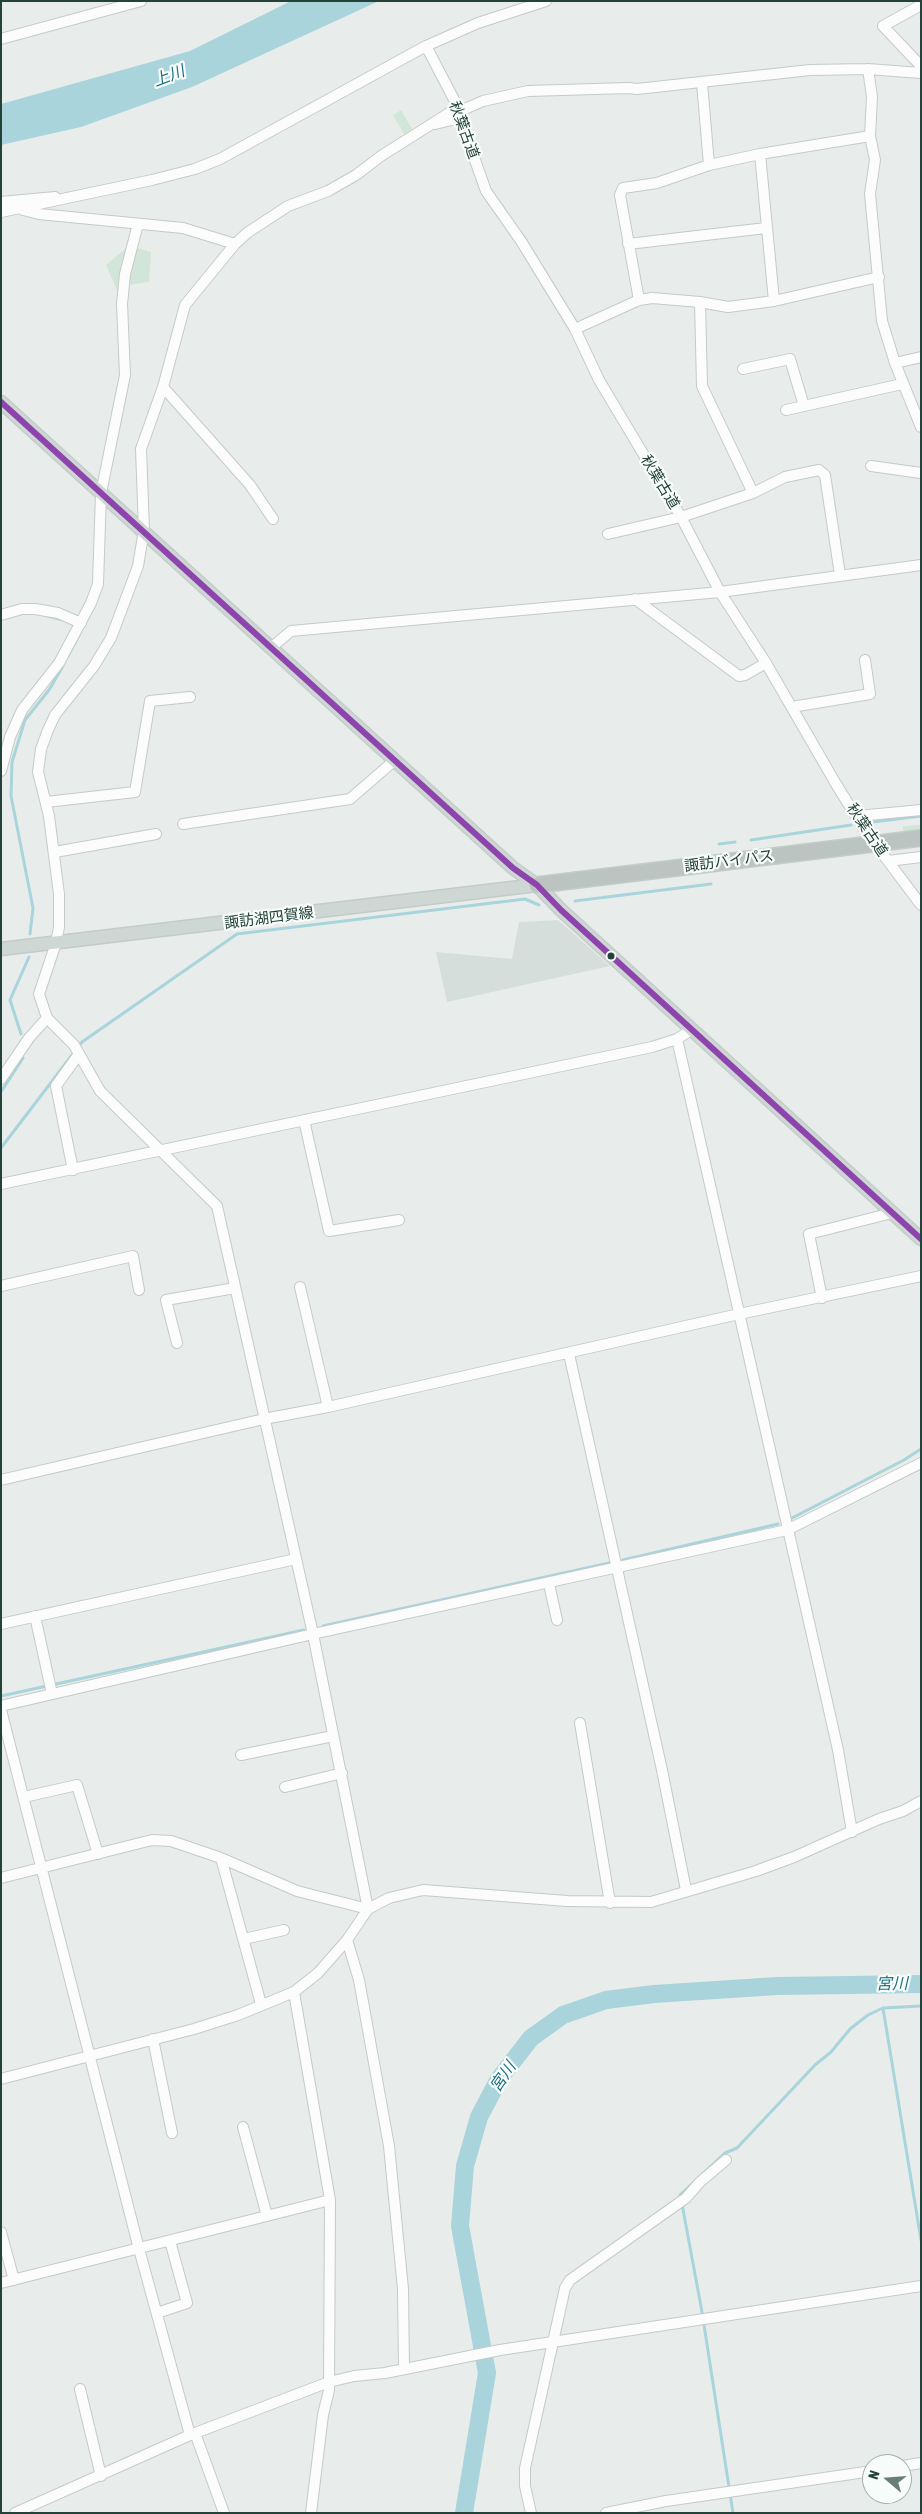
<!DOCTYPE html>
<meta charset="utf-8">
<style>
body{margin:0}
#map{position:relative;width:922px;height:2514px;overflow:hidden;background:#e8edeb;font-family:"Asap Condensed",sans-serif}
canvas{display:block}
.frame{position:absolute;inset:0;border:2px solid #24423a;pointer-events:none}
.north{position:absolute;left:862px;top:2454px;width:50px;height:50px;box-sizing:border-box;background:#f7fbf9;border:1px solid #a3b1ad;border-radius:50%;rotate:288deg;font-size:14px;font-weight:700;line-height:20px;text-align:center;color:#24423a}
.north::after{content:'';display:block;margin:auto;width:18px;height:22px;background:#697e78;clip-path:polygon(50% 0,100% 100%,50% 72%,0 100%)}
</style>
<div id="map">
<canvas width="922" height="2514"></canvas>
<div class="frame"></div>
<div class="north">N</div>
</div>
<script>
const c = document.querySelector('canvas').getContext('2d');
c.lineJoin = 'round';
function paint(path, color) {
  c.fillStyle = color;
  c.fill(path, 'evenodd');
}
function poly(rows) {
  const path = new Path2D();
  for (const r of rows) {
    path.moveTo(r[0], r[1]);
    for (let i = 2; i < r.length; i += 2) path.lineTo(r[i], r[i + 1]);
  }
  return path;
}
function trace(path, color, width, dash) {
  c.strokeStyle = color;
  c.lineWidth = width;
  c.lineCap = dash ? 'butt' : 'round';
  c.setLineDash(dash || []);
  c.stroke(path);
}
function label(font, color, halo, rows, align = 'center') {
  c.font = font + ' "Asap Condensed","Noto Sans JP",sans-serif';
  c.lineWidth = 4.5;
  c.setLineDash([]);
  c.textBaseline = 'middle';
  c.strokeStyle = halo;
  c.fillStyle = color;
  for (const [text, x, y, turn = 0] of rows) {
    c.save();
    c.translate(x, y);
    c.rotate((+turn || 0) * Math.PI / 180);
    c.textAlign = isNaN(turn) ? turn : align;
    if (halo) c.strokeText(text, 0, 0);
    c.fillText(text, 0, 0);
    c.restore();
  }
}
const built = poly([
 [558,920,610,966,447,1002,436,952,512,959,519,922]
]);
const green = poly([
 [401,110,412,129,404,134,393,115],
 [129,246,119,295,106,265],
 [137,248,151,252,149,282,128,285],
 [921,825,921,830,903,832,903,826]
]);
const water = poly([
 [291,1,379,1,192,87,81,127,1,145,1,104,190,51]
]);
const stream = poly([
 [48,616,63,620],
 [68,656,79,635],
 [873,822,921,816],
 [751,840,851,825],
 [719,844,735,842],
 [575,901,711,884],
 [30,934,33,908,11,796,12,762,25,720,49,690,63,666],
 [21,1034,10,1000,29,957],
 [1,1092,23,1058],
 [1,1148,82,1042,237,934,525,899,539,905],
 [792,1518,904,1460,921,1449],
 [623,1560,778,1524],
 [323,1626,609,1563],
 [1,1696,304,1630],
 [883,2008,921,2240],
 [681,2198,680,2195,725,2153,737,2148,815,2065,831,2052,850,2029,868,2015,883,2008,921,2006],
 [682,2204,702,2312,733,2513]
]);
const river = poly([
 [464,2513,487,2373,460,2226,465,2166,479,2117,499,2079,531,2038,563,2015,606,2000,654,1994,777,1986,921,1984]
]);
const minor = poly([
 [921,5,883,26,921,66],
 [1,39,141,1],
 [426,46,460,111,460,118,486,191,521,241,575,329,599,380,681,517,720,592,766,663,836,784,864,829,921,905],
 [868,69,872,97,870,136,875,160,870,194,882,321,895,363,921,427],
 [460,111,483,101,528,91,629,88,637,89,810,70,868,69,921,73],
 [435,124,460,118],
 [760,154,774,301],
 [709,165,760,154,870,136],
 [1,202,55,197],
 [23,210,39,214,183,228,235,244],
 [1,212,152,180,195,169,220,159,426,46,478,23,546,1],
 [628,244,766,228],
 [639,300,620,195,623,188,657,183,709,165,702,83],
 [700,302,702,386,753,493],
 [575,329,639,300,652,298,700,302,728,307,774,301,879,277],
 [895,363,921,357],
 [743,369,790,359,804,406],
 [163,387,250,485,273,519],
 [786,410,902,384],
 [871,466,921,473],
 [608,534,681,517,753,493,785,477,819,470,825,475,840,575],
 [635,599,739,676,745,675,766,663],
 [1,615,22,609,35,609,58,613,81,623],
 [272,647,291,631,720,592,921,565],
 [792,707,870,694,865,660],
 [1,771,10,737,22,710,59,663,91,603,98,584,101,493,125,375,122,304,125,274,138,224],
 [46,802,135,792,150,701,190,697],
 [858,816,921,810],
 [183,824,350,799,395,760],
 [55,852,156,834],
 [888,861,921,857],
 [677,1039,838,1750,852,1832],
 [1,1079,29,1038,47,1018],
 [304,1120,329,1231,399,1220],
 [73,1170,56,1086,79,1054],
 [1,1184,652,1047,677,1039,691,1030],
 [1,1286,133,1256,139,1290],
 [300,1287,328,1407],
 [822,1298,809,1234,892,1213],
 [177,1343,166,1300,235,1288],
 [569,1354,662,1770,686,1890],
 [1,1480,264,1419,328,1407,739,1314,921,1276],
 [549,1584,557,1620],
 [35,1616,52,1694],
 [1,1624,296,1559],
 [1,1706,313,1634,787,1530,921,1463],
 [1,1710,139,2249,190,2435],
 [580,1723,610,1903],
 [241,1755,333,1736],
 [285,1787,342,1773],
 [24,1797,77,1785,98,1854],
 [221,1858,261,2004],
 [1,1878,152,1840,171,1841,221,1858,297,1891,368,1909],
 [368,1909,313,1634,217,1206,100,1091,74,1045,47,1018,39,994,56,943,59,927,59,894,49,816,38,772,41,749,48,730,55,715,94,666,111,638,138,566,144,530,141,449,163,387,185,305,235,244,247,233,288,206,328,191,356,175,381,156,457,108],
 [244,1939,284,1930],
 [347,1940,359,1980,389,2146,403,2289,404,2369],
 [294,1992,330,2200,329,2390,323,2415,311,2513],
 [153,2039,172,2133],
 [1,2079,194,2029,238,2015,294,1992,318,1973,347,1940,368,1909,389,1898,423,1890,567,1901,651,1902,756,1871,794,1857,879,1819,903,1811,921,1801],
 [243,2127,267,2216],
 [1,2232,14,2280],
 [1,2283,330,2200],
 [157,2313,187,2303,170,2241],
 [80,2389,101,2476],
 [195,2433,224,2513],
 [902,2466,921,2463],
 [15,2513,190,2435,329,2382,354,2376,385,2373,500,2350,921,2286],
 [531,2513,525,2486,525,2468,565,2288,570,2280,686,2198,700,2182,726,2160],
 [606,2513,666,2501,872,2471]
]);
const major = poly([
 [1,402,513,868,537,885,561,910,921,1239],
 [1,949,537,885]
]);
const highway = poly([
 [537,885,921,838]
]);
const bus1 = poly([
 [1,402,513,868,537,885,561,910,921,1239]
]);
const markers = [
 [611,956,4.5,"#24423a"]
];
const streetNames = [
 ["秋葉古道",464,130,70],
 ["秋葉古道",660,482,59],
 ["秋葉古道",867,830,56],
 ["諏訪バイパス",729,861,-7],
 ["諏訪湖四賀線",269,918,-7]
];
const waterNames = [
 ["上川",169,76,-21],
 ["宮川",892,1984,-1],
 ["宮川",503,2077,-56]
];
paint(built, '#d6dedb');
paint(green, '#d1e6d8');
paint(water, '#a9d4db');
trace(stream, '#a9d4db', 3);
trace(river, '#a9d4db', 18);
trace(minor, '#c5cac8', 12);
trace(major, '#c3ccc9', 15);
trace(highway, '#c3ccc9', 18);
trace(minor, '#fcfcfc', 10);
trace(major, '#cfd7d5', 12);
trace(highway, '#bcc4c2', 15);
trace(bus1, '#8e44ad', 6);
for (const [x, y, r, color] of markers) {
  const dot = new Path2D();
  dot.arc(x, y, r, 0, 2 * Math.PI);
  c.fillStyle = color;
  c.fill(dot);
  trace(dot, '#f7fbf9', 2);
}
label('15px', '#24423a', '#f7fbf9', streetNames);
label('italic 16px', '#1c6f80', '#f7fbf9', waterNames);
</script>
